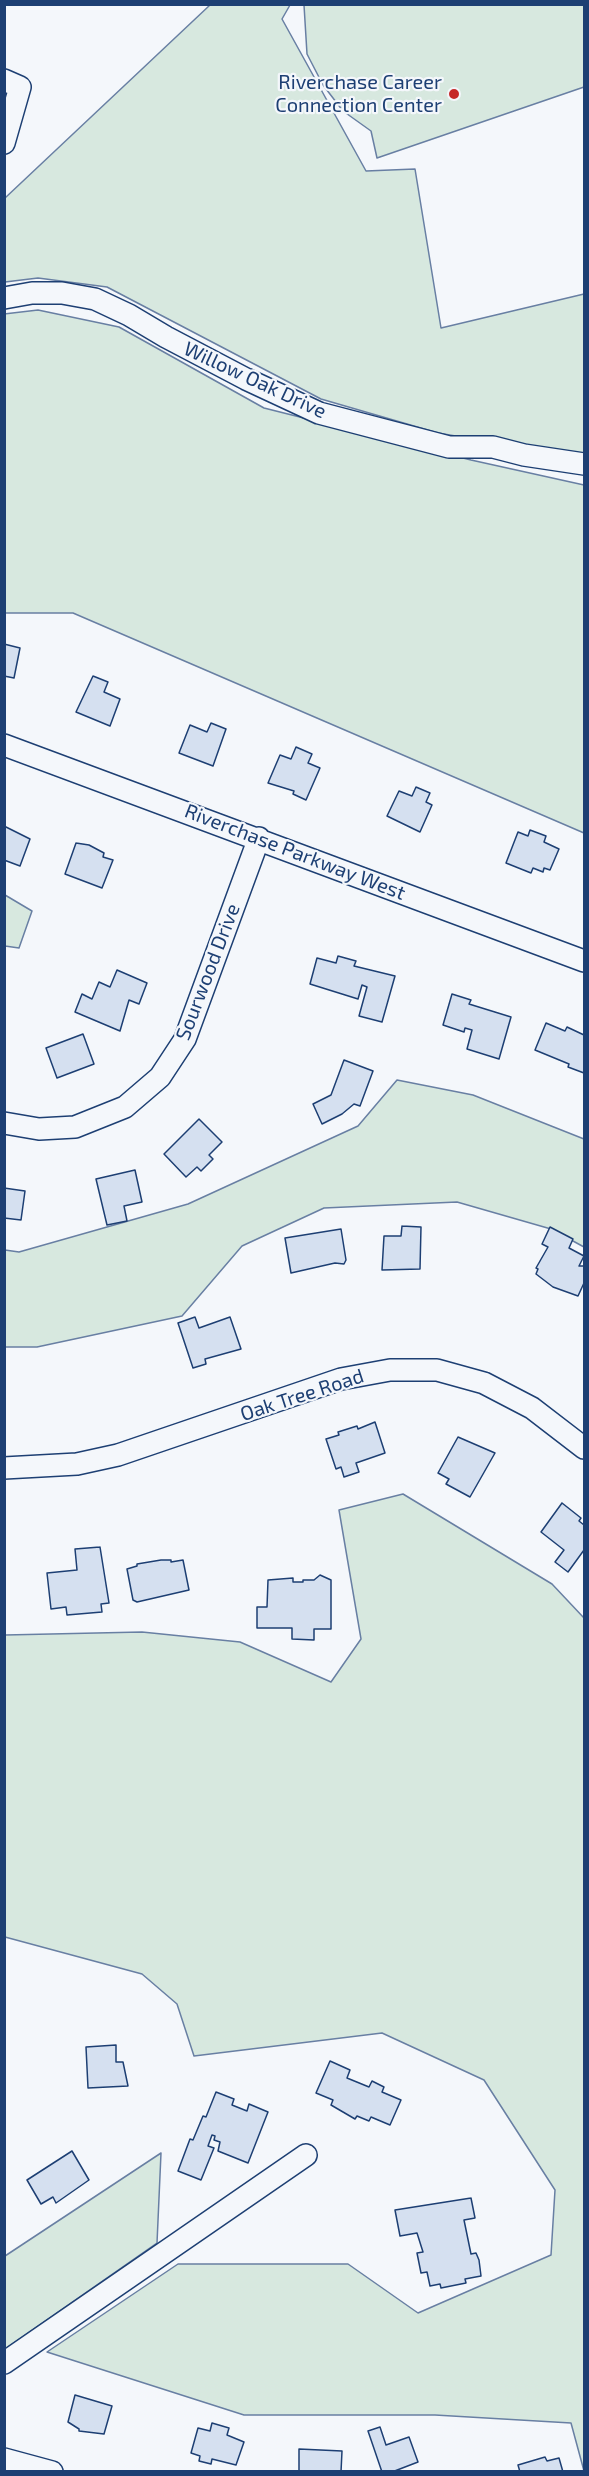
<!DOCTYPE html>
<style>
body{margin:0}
#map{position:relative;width:589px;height:2476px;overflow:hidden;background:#f4f7fb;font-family:"Exo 2",sans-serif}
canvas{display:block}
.frame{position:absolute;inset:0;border:6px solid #1d3f73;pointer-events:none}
</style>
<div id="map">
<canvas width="589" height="2476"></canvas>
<div class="frame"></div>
</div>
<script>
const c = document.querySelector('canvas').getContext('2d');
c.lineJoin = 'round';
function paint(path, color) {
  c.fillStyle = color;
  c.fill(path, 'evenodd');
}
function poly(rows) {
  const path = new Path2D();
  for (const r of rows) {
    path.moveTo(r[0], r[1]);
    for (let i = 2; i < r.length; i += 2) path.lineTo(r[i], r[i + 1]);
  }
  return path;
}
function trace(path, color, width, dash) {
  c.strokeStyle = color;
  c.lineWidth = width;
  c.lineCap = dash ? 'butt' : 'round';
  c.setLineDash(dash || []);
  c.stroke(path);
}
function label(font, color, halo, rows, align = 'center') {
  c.font = font + ' "Exo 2",sans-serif';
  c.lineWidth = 4.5;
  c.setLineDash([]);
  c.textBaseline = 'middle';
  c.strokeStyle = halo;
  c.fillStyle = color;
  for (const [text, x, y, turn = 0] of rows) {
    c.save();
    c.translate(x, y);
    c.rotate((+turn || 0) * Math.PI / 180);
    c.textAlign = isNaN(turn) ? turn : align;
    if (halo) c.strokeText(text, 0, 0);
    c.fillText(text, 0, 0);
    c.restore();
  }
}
const green = poly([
 [210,5,290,5,282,19,366,171,415,169,441,328,584,294,584,458,438,433,321,399,107,287,38,278,5,282,5,198,210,5],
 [304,5,584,5,584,87,377,158,371,131,343,111,323,85,307,54,304,5],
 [38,310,119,327,264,408,471,460,584,485,584,833,73,613,5,613,4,314,38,310],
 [5,895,32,911,19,948,5,946,5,895],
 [397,1080,473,1095,584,1139,584,1247,551,1229,457,1202,324,1208,242,1246,182,1316,37,1347,5,1347,5,1250,19,1252,188,1204,358,1126,397,1080],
 [403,1494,552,1584,584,1618,584,2471,571,2423,435,2415,244,2415,47,2352,178,2264,348,2264,418,2313,551,2255,555,2190,484,2080,382,2033,194,2056,177,2004,142,1974,5,1937,5,1635,142,1632,240,1642,331,1682,361,1639,339,1510,403,1494],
 [161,2153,157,2243,5,2349,5,2256,161,2153]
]);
const building = poly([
 [4,644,20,648,14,678,4,676,4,644],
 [93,676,108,682,104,692,120,699,110,726,76,712,93,676],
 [211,723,226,729,213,766,179,753,190,725,207,732,211,723],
 [296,747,312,754,308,763,320,768,306,800,293,794,294,791,268,783,280,755,291,759,296,747],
 [416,787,430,793,426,802,432,805,420,832,387,816,399,791,412,796,416,787],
 [4,826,30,839,20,866,4,860,4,826],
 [530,830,546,836,544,842,559,849,550,870,544,868,543,872,533,868,531,873,506,863,518,832,528,836,530,830],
 [76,843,89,845,104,853,103,857,113,860,102,888,65,874,76,843],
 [338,956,356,961,354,966,395,976,382,1022,359,1016,367,987,362,985,358,999,310,984,317,958,336,963,338,956],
 [117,970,147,983,139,1004,129,1000,120,1031,75,1012,82,994,92,999,99,982,110,987,117,970],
 [452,994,471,1000,469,1004,511,1017,499,1059,467,1049,472,1030,465,1028,464,1032,443,1025,452,994],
 [546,1023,565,1031,567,1027,584,1035,584,1073,568,1067,569,1064,535,1050,546,1023],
 [83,1034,94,1064,57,1078,46,1048,83,1034],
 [344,1060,373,1071,360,1106,354,1104,342,1114,322,1124,313,1104,331,1095,344,1060],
 [199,1119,222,1142,209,1155,213,1159,201,1171,197,1167,186,1177,164,1154,199,1119],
 [135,1170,142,1202,124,1206,127,1221,107,1225,96,1179,135,1170],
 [4,1188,25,1191,21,1220,4,1218,4,1188],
 [402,1226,421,1227,420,1269,382,1270,384,1236,401,1236,402,1226],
 [550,1227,573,1239,569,1248,584,1256,579,1266,584,1266,584,1283,578,1296,553,1287,536,1274,538,1269,536,1268,548,1247,542,1244,550,1227],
 [341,1229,346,1260,344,1264,335,1263,291,1273,285,1238,341,1229],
 [195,1317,199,1328,230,1317,241,1349,205,1359,206,1364,193,1368,178,1323,195,1317],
 [375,1422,385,1453,356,1463,359,1472,344,1477,341,1467,336,1469,326,1439,339,1435,338,1432,357,1426,358,1429,375,1422],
 [458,1437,495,1453,470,1497,446,1484,449,1479,438,1473,458,1437],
 [562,1503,581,1518,579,1521,584,1525,584,1550,568,1572,555,1562,564,1550,541,1532,562,1503],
 [100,1547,109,1603,101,1604,102,1612,67,1615,66,1607,51,1609,47,1573,77,1570,75,1549,100,1547],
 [161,1560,171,1560,171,1562,183,1560,189,1590,137,1602,133,1600,127,1569,137,1566,137,1564,161,1560],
 [320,1575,331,1580,331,1629,314,1629,314,1640,292,1639,292,1628,257,1628,257,1607,267,1607,268,1580,293,1578,293,1582,303,1582,303,1580,314,1580,320,1575],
 [116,2045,116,2062,123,2062,128,2086,88,2088,86,2047,116,2045],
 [330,2061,350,2070,347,2078,369,2087,372,2081,384,2087,382,2092,401,2100,390,2125,371,2117,369,2121,357,2116,355,2119,331,2105,333,2100,316,2093,330,2061],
 [216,2092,234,2099,232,2105,247,2111,249,2104,268,2112,248,2163,218,2151,220,2142,214,2140,215,2136,212,2135,208,2146,214,2148,201,2180,178,2171,190,2139,193,2140,203,2116,206,2117,216,2092],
 [72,2151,89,2180,56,2203,53,2197,41,2204,27,2180,72,2151],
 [471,2198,475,2218,464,2220,471,2254,476,2253,479,2260,481,2276,465,2279,466,2283,441,2288,440,2284,430,2286,427,2272,421,2273,417,2253,423,2252,417,2233,400,2236,395,2210,471,2198],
 [75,2395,112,2406,104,2434,79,2431,79,2429,68,2422,75,2395],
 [212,2423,229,2428,227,2435,244,2442,236,2465,212,2459,211,2464,199,2461,200,2456,191,2453,198,2428,210,2431,212,2423],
 [380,2427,386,2445,409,2437,418,2462,392,2472,382,2472,368,2431,380,2427],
 [299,2449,342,2451,341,2472,299,2472,299,2449],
 [545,2457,547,2461,559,2458,563,2472,520,2472,518,2465,545,2457]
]);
const minor = poly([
 [4,80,20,87,4,143],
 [4,298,32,293,62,293,95,299,129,315,166,337,246,379,319,413,449,447,493,447,524,455,584,464],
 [4,745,584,961],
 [4,1123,39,1129,75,1127,125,1107,160,1077,185,1039,259,838],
 [4,1468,77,1464,118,1455,341,1379,390,1370,437,1370,484,1383,532,1408,584,1448],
 [4,2363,306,2155],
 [4,2459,52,2472]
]);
const markers = [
 [454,94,6,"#c62828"]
];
const poiNames = [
 ["Riverchase Career",442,82],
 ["Connection Center",442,105]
];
const streetNames = [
 ["Willow Oak Drive",255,380,25],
 ["Riverchase Parkway West",295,852,21],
 ["Sourwood Drive",208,972,-69],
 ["Oak Tree Road",302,1395,-18]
];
paint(green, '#d7e8df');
trace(green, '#687fa3', 1.5);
paint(building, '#d5e0f0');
trace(building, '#1d3f73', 1.5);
trace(minor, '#1d3f73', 24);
trace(minor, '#f4f7fb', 21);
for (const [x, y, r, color] of markers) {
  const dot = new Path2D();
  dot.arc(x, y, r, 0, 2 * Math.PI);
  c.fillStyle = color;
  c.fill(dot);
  trace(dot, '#f4f7fb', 2);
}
label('20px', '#1d3f73', '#f4f7fb', poiNames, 'right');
label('20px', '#1d3f73', '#f4f7fb', streetNames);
</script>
